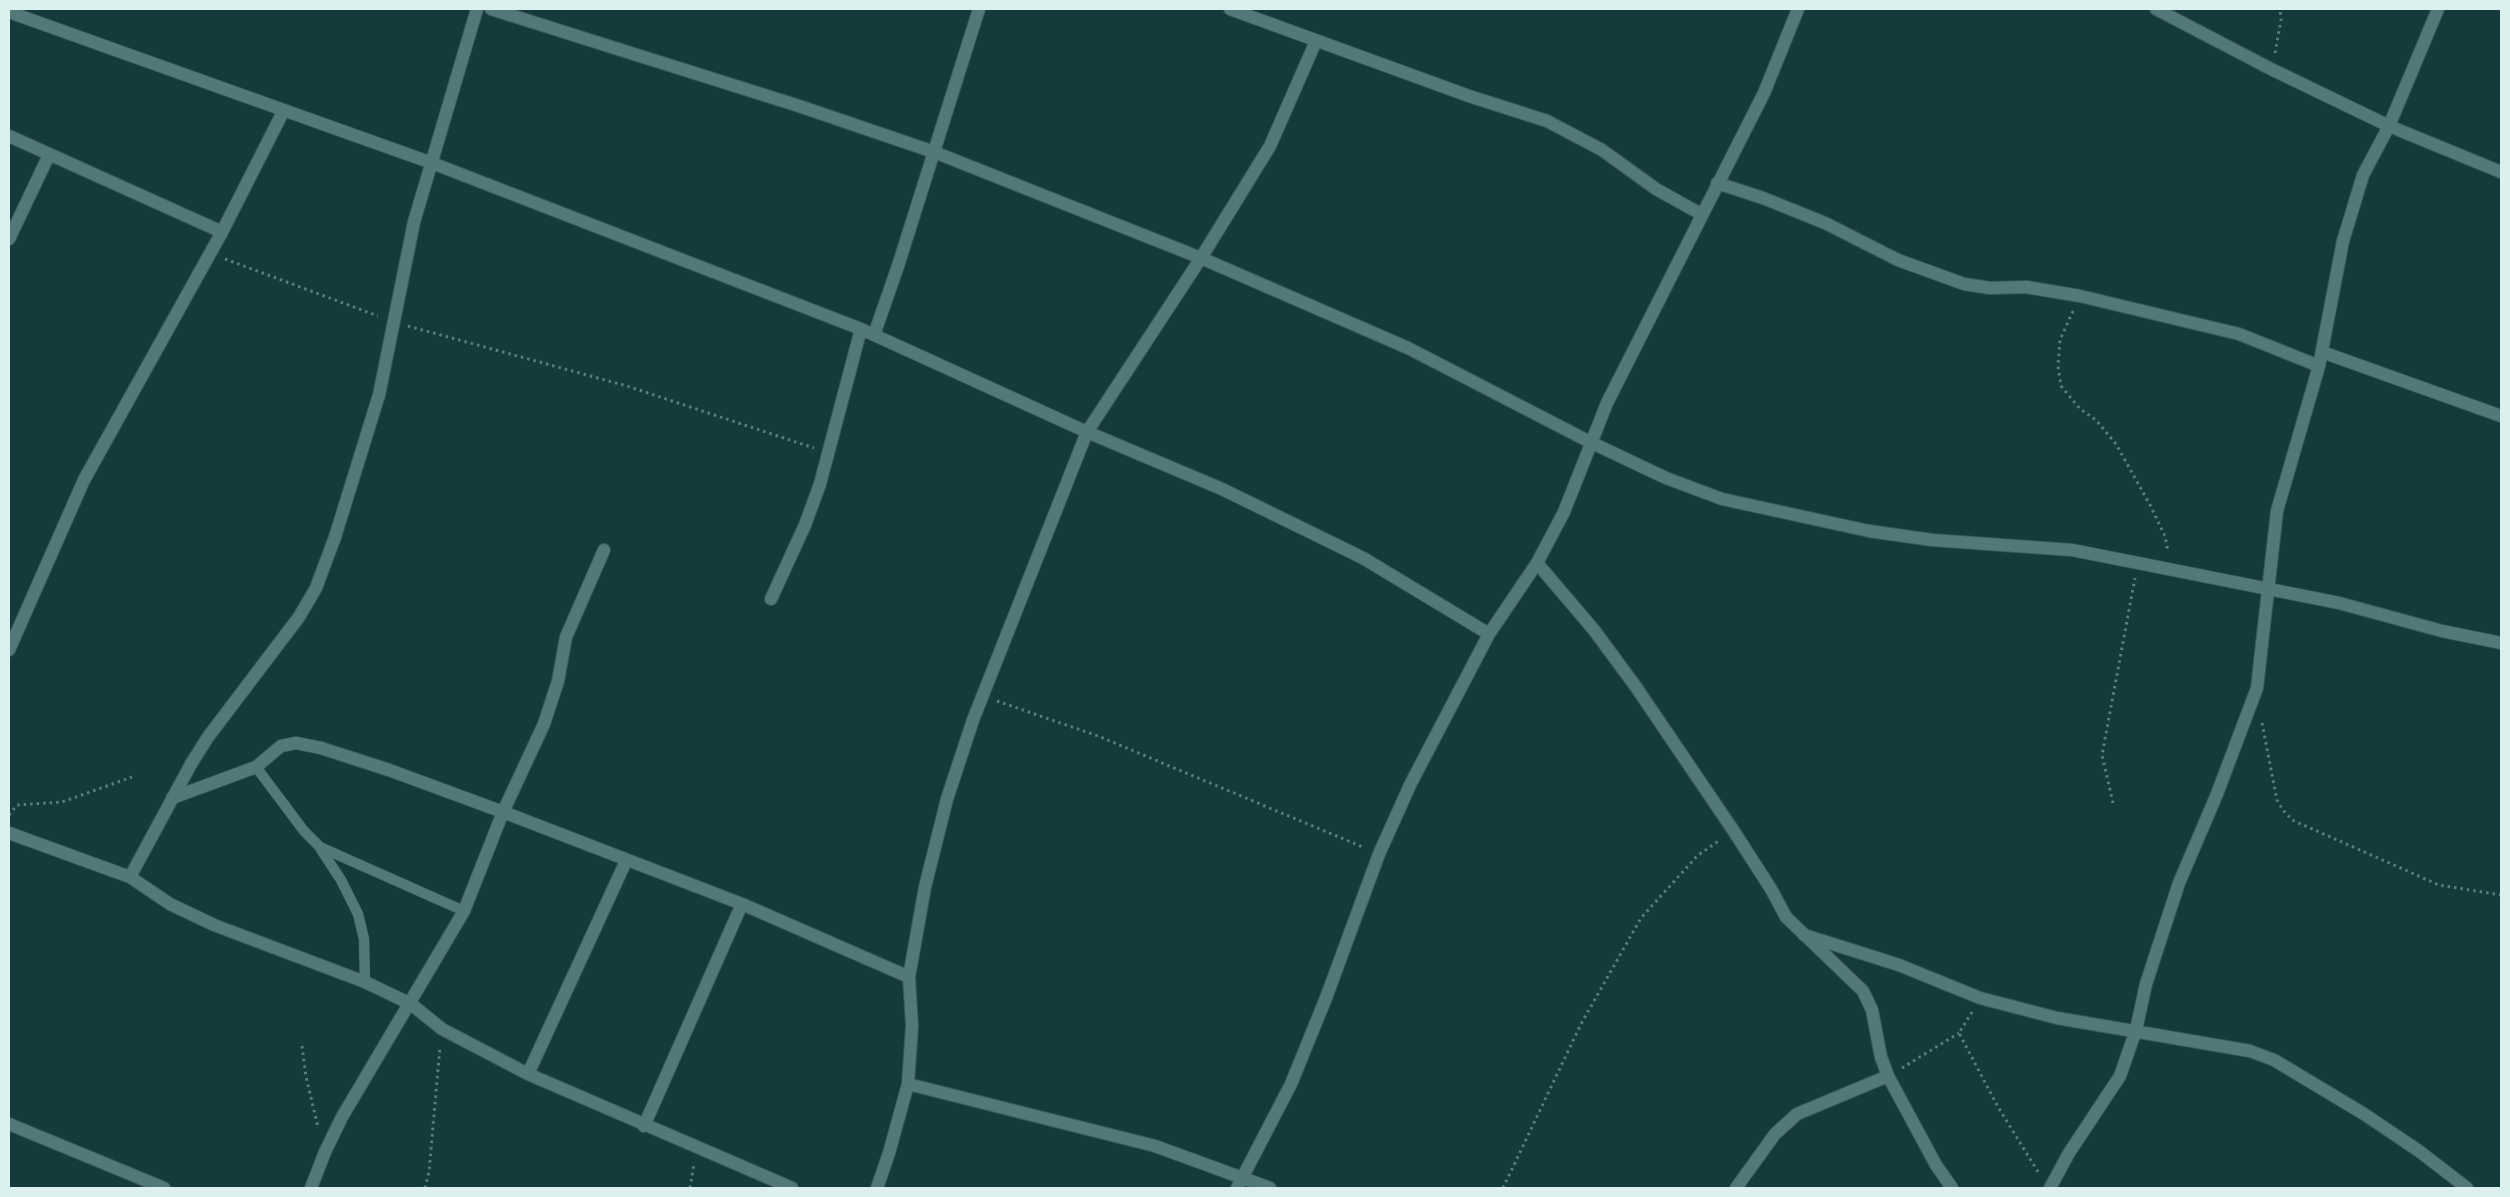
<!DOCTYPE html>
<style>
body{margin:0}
#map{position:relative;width:2510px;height:1197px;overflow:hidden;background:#153a3b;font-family:"PT Sans Narrow",sans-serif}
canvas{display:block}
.frame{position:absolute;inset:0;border:10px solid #dcf0f0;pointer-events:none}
</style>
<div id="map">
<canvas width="2510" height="1197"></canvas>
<div class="frame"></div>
</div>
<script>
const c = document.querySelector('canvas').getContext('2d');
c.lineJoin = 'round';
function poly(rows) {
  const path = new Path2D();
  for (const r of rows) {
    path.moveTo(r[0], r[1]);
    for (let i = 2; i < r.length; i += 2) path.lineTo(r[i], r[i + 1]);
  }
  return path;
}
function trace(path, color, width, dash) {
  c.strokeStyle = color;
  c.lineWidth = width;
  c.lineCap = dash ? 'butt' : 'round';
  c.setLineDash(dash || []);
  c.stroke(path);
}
const path = poly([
 [2275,53,2281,20,2280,9],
 [225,259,378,316],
 [2073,311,2060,340,2058,366,2061,386,2080,409,2096,420,2116,444,2150,505,2165,536,2168,552],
 [408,326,627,386,814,448],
 [997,701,1098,736,1365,848],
 [2262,723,2277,800,2283,810,2292,820,2439,885,2501,895],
 [2113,803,2102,755,2135,578],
 [9,815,17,805,62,802,132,777],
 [1972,1012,1959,1033,1998,1107,2040,1175],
 [302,1046,306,1077,318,1127],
 [1902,1068,1959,1033],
 [425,1188,429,1172,440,1047],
 [690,1188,694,1164],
 [1503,1188,1581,1024,1641,918,1697,856,1720,840]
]);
const service = poly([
 [256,767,304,831,320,847,464,911],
 [320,848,341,880,358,914,364,939,365,982]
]);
const minor = poly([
 [491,9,799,106,934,152,1201,258,1408,348,1590,442,1666,478,1722,499,1869,531,1932,540,2072,550,2138,563,2339,603,2442,631,2501,643],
 [1230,9,1469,96,1547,121,1602,150,1656,189,1701,214],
 [2156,9,2271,69,2389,126,2501,172],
 [9,12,432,163,861,329,1087,432,1222,489,1363,558,1489,634],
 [9,136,222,232],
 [1717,183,1763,198,1825,223,1898,260,1964,284,1990,288,2026,287,2080,296,2239,334,2319,366],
 [9,239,49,155],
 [874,335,898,266,979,9],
 [2322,352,2501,416],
 [1537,563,1594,630,1636,687,1733,830,1771,889,1786,917,1863,991,1872,1010,1881,1057,1888,1076,1936,1165,1952,1188],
 [771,599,805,525,820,484,861,329],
 [9,650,84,480,222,232,284,110],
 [172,798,256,767,281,746,296,743,321,748,389,770,503,812,742,904,909,977],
 [9,833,130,877,191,764,208,737,299,617,316,588,335,537,379,395,414,222,477,9],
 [130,877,170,904,214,925,365,982,411,1004,442,1029,528,1074,792,1188],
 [1804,935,1899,965,1980,998,2057,1018,2250,1051,2274,1060,2364,1114,2419,1151,2467,1188],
 [528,1074,626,861],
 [908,1084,1155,1146,1270,1188],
 [644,1126,742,904],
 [311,1188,325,1152,342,1117,464,911,503,812,544,724,558,681,566,637,604,550],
 [877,1188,889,1153,908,1084,912,1026,909,977,925,887,947,799,973,720,1087,432,1201,258,1270,146,1316,41],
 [1237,1188,1291,1084,1326,998,1379,854,1411,783,1489,634,1537,563,1564,512,1607,403,1764,93,1798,9],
 [1736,1188,1775,1134,1797,1114,1888,1076],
 [2050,1188,2069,1153,2120,1076,2136,1030,2146,984,2179,883,2217,794,2257,688,2277,511,2319,366,2343,241,2363,175,2389,126,2438,9]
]);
const tertiary = poly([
 [9,1124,164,1188]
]);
trace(service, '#3c5657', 11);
trace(minor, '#3c5657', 14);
trace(tertiary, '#3c5657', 14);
trace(path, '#5d7c7c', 3, [2.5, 4]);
trace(service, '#53787a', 10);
trace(minor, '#53787a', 12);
trace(tertiary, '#53787a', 12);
</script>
